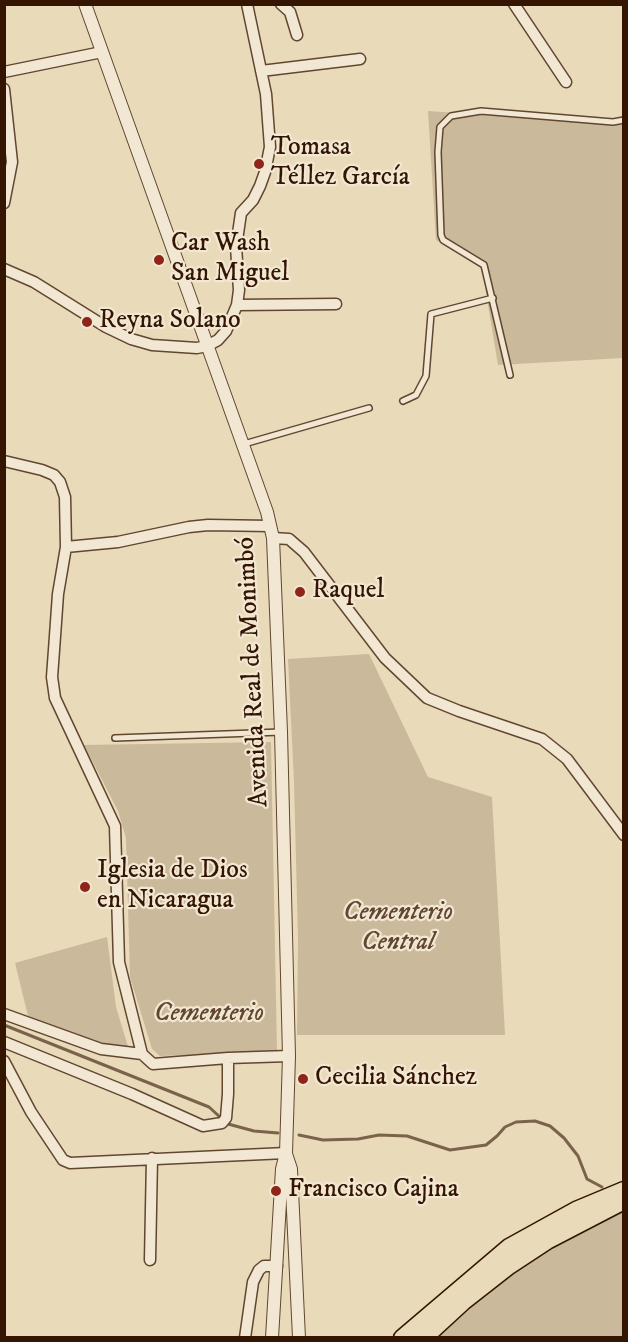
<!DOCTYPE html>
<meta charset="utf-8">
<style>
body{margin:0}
#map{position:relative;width:628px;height:1342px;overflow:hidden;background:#e9daba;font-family:"IM FELL DW Pica",serif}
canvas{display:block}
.frame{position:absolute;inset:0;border:6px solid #341502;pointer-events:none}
</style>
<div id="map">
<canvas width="628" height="1342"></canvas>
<div class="frame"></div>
</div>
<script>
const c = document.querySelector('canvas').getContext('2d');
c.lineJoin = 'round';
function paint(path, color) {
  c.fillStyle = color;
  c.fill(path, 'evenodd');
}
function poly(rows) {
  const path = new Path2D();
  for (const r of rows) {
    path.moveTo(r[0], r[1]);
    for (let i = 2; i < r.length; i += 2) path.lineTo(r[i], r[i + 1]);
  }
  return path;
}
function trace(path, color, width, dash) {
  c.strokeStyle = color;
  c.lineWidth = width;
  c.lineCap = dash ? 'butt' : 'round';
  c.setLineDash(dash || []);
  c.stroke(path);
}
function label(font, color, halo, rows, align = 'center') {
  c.font = font + ' "IM FELL DW Pica",serif';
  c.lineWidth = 4.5;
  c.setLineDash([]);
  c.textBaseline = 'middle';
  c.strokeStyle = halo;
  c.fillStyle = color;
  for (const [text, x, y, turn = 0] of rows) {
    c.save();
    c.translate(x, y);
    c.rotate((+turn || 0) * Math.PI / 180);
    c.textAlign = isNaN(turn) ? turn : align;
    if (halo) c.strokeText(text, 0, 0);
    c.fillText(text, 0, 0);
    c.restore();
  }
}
const green = poly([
 [428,111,623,125,623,358,498,365,482,269,436,240],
 [369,654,428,777,492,797,505,1035,297,1035,298,939,294,782,288,659],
 [271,742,277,1052,160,1056,152,1049,130,977,126,838,118,811,84,745],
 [107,937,116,1007,129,1050,117,1052,30,1024,15,963],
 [623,1201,623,1337,424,1338,463,1302]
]);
const stream = poly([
 [4,1025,209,1107,221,1118],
 [228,1124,254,1131,278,1133],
 [299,1135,323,1140,358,1139,379,1135,407,1136,450,1150,486,1145,497,1136,505,1127,516,1122,535,1121,550,1126,564,1138,578,1156,587,1179,602,1187]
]);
const service = poly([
 [510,375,484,265,443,240,441,235,438,152,440,127,451,116,481,111,613,122,624,120],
 [403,401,416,395,426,376,431,314,493,298],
 [244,444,369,408],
 [115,738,281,732]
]);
const minor = poly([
 [281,4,290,12,297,35],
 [514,4,566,82],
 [261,71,360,59],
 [4,72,102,52],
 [4,89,12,162,4,203],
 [4,269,34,282,106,327,131,339,152,345,197,348,207,346,218,340,226,331,237,305,239,290,236,247,241,213,253,200,260,186,265,172,270,147,266,94,247,4],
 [237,305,336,304],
 [4,461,42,470,54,475,60,482,65,497,66,547,58,594,54,650,52,677,55,698,115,826,119,962,142,1054,153,1064,228,1058,289,1056],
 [273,538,289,539,304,552,385,658,427,698,459,711,542,739,567,759,624,835],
 [66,547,118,542,189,527,208,525,270,526],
 [4,1014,101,1049,142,1054],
 [4,1042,132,1094,203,1126,222,1123,226,1118,228,1094,228,1058],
 [4,1061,31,1112,63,1160,70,1163,286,1153],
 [150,1260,152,1158],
 [245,1338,253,1282,259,1270,264,1266,277,1266]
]);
const tertiary = poly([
 [85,4,267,512,273,538,281,732,289,1056,286,1153,282,1169,272,1338],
 [286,1154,291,1169,299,1338]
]);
const trunk = poly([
 [402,1338,509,1247,576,1210,624,1190],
 [424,1338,463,1302,509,1266,547,1241,624,1201]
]);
const markers = [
 [259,164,6,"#8f2418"],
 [159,260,6,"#8f2418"],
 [87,322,6,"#8f2418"],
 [300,592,6,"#8f2418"],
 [85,887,6,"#8f2418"],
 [303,1079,6,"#8f2418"],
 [276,1191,6,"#8f2418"]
];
const poiNames = [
 ["Tomasa",271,149],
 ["Téllez García",271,179],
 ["Car Wash",171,245],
 ["San Miguel",171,275],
 ["Reyna Solano",99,322],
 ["Raquel",312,592],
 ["Iglesia de Dios",97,872],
 ["en Nicaragua",97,902],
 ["Cecilia Sánchez",315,1079],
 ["Francisco Cajina",288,1191]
];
const streetNames = [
 ["Avenida Real de Monimbó",254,672,-93]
];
const parkNames = [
 ["Cementerio",398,914],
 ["Central",398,944],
 ["Cementerio",209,1015]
];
paint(green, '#cab99b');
trace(stream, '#7b634b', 3);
trace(service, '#614630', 8);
trace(minor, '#614630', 13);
trace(tertiary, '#614630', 14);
trace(trunk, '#341502', 19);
trace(service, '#f1e7d2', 5);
trace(minor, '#f1e7d2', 10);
trace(tertiary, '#f1e7d2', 12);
trace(trunk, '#e9daba', 16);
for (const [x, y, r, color] of markers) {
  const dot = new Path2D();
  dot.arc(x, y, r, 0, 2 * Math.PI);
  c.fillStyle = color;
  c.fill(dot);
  trace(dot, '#f1e7d2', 2);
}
label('26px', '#341502', '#f1e7d2', poiNames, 'left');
label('26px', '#341502', '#f1e7d2', streetNames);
label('italic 26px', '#614630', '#f1e7d2', parkNames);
</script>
